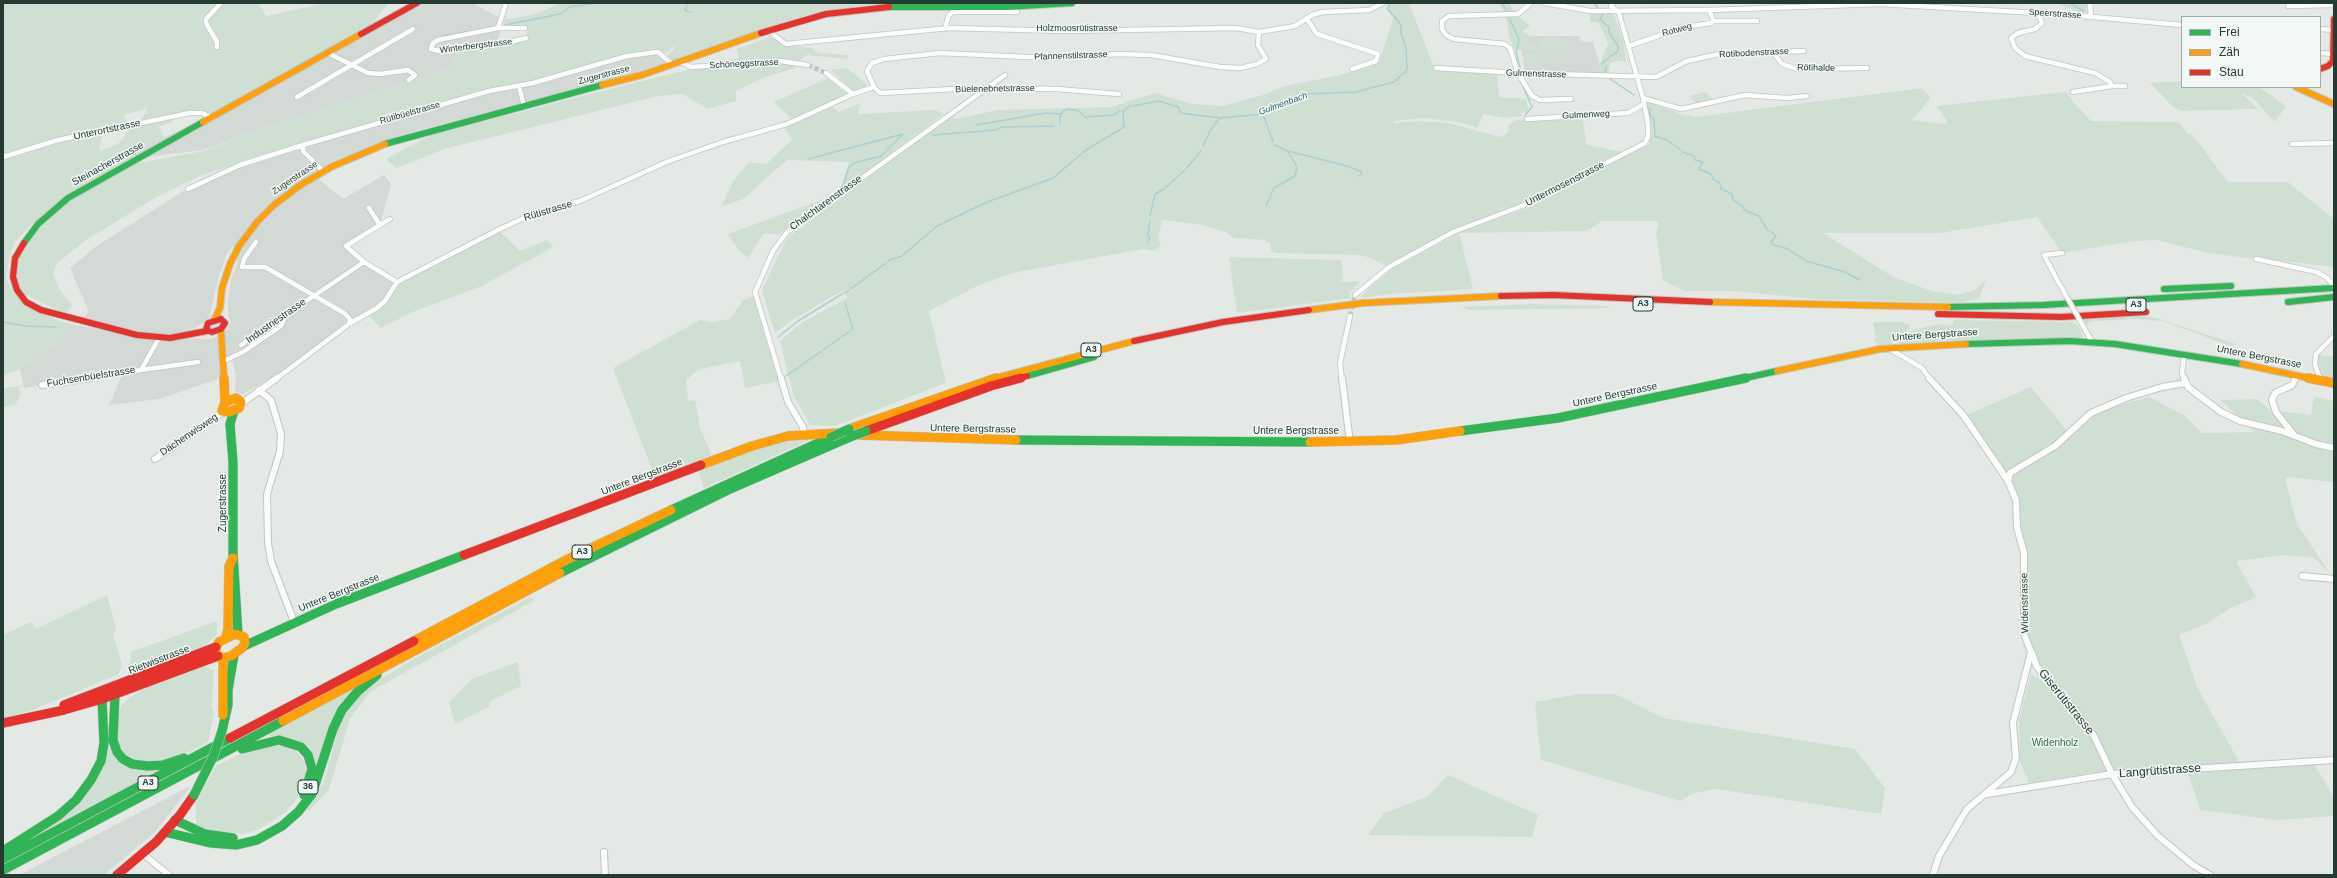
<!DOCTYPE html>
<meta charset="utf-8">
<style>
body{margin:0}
#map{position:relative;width:2337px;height:878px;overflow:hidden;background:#e4e9e6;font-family:Helvetica,sans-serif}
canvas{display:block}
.frame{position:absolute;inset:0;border:4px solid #243a32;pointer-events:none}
.legend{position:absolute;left:2181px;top:16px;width:140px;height:72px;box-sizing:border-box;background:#f2f8f5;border:1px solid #a0aca7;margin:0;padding:5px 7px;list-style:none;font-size:12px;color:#243a32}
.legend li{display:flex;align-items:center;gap:8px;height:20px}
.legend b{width:20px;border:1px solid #a0aca7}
</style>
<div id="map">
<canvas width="2337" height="878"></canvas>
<div class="frame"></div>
<ul class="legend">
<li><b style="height:5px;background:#30b455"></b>Frei</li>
<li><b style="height:5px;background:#ff9f0a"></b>Zäh</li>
<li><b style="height:5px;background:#e5322d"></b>Stau</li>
</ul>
</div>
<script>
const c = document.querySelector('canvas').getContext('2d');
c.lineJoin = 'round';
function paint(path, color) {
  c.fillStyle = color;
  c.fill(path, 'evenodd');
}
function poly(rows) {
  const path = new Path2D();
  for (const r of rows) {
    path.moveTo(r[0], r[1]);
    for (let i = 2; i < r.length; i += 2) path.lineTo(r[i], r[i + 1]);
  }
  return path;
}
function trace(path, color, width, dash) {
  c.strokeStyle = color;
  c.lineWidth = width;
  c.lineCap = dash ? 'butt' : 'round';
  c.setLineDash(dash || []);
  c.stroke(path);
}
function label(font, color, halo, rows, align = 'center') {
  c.font = font + ' Helvetica,sans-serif';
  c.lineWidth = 3;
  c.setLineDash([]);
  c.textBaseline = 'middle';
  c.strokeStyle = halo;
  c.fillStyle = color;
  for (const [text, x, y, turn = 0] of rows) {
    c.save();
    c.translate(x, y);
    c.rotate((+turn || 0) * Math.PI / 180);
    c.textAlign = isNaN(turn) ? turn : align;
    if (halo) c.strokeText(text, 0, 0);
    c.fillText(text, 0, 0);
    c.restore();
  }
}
const built = poly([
 [420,3,472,3,504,20,495,47,457,52,454,67,255,131,203,150,140,158],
 [1525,36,1579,36,1581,42,1593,42,1602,73,1525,72,1521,48],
 [654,53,663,57,668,63,619,79,422,129,370,146,327,164,313,175,343,199,384,175,391,184,380,225,346,246,349,250,397,282,385,301,308,356,243,394,235,392,236,376,231,355,219,359,221,378,159,399,109,405,123,373,141,370,160,338,212,339,228,329,231,321,228,316,228,301,231,279,238,260,233,245,226,256,218,279,209,318,197,327,170,338,159,337,82,319,89,312,70,268,95,247,190,187,237,166,481,94,627,57],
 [79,326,159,338,141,369,24,388,20,369],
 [192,785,155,832,104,875,19,875]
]);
const green = poly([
 [3,3,258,3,266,16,326,3,389,3,375,20,378,23,215,113,210,114,199,110,141,120,148,108,124,115,128,127,102,135,99,151,118,144,131,127,173,119,172,122,159,127,164,137,186,129,61,200,33,223,14,243,9,259,6,279,15,295,33,308,56,320,79,326,20,369,3,376],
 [560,3,906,4,857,6,795,19,676,61,671,61,667,56,676,47,673,47,667,53,656,51,632,53,609,58,523,84,486,89,227,167,200,176,155,198,86,240,65,257,56,265,53,274,60,290,72,306,65,314,20,292,15,267,31,235,66,204,104,180,138,163,203,151,255,131,454,67,457,52,495,47,526,39,528,28,503,27,504,20,536,14],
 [1388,3,1409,3,1435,70,1497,74,1499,97,1526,99,1529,111,1521,113,1522,116,1505,118,1483,114,1477,128,1463,123,1424,118,1394,121,1395,123,1416,121,1449,123,1500,137,1505,135,1508,132,1509,124,1516,120,1582,115,1587,145,1628,153,1522,206,1453,232,1389,267,1368,257,1357,255,1274,253,1271,250,1270,243,1265,240,1235,238,1225,232,1202,225,1162,220,1158,238,1161,246,1153,251,1143,249,1012,273,977,286,929,311,946,383,835,426,810,425,793,394,780,341,803,322,849,297,840,292,792,320,775,333,762,290,787,238,950,117,956,119,998,110,1111,107,1155,93,1192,104,1224,106,1263,95,1285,86,1340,75,1379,63,1393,18,1386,9],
 [1499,3,1509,3,1517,16,1530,26,1522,31,1529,35,1528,45,1536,45,1536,50,1515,50,1510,38,1505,14],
 [2056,3,2086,3,2087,12,2079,12],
 [1593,13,1614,14,1623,40,1626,62,1618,61,1610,63,1608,74,1601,74,1599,67,1608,43,1599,23,1590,22,1590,14],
 [771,37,784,46,812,48,818,53,847,55,848,59,806,55,792,69,763,78,736,91,736,101,707,109,683,94,658,96,444,149,397,168,386,159,431,135,633,83,739,58,736,49],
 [1538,38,1568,39,1569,49,1540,49],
 [1525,54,1541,55,1544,68,1528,68],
 [847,68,868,86,864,90,853,91,831,70],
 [828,78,847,94,792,119,774,102],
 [2182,81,2182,87,2259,87,2286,106,2275,122,2253,98,2242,94,2258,109,2181,111,2172,106,2150,83],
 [1922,88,1929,95,1930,99,1912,120,1945,124,1947,121,1936,106,2065,92,2091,121,2179,122,2188,134,2192,134,2228,182,2288,182,2334,219,2334,267,2256,258,2241,237,2256,259,2208,253,2157,240,2134,241,2062,253,2037,217,1940,233,1823,233,1895,278,1932,291,1957,295,1975,290,1986,280,1979,298,1959,303,1814,299,1734,291,1684,291,1663,280,1656,233,1659,221,1602,221,1587,231,1459,233,1473,289,1391,294,1362,298,1364,293,1392,269,1465,230,1528,208,1595,170,1650,144,1642,103,1649,102,1681,114,1695,117],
 [1706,92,1714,100,1697,104,1689,96],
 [860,103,858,114,935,110,944,114,841,190,849,162,787,160,743,199,721,207,734,180,749,162,766,164,792,140,785,128,832,107,839,112],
 [824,199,778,235,764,233,748,258,737,248,728,234],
 [498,230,520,251,547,240,553,247,482,286,415,311,381,328,369,316,397,282],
 [1229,257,1341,260,1343,276,1341,282,1361,281,1349,293,1351,298,1237,313],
 [753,296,780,381,745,388,740,361,700,369,686,380,688,401,695,400,700,428,712,456,656,480,613,368,700,320,712,322,730,319,743,300],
 [1531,304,1610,306,1608,308,1469,310,1462,307],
 [2144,316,2156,318,2236,344,2230,346,2163,321,2138,319,2093,321,2089,322,2087,326,2082,318],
 [1953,320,2072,322,2079,326,2083,337,1968,340,1895,345,1912,330,1940,324,1952,326,1954,322],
 [1875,322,1901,322,1909,325,1910,328,1890,345,1881,346,1874,341,1876,337,1873,324],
 [2316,354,2334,357,2334,379,2319,376,2311,363],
 [20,386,18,391,22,391,15,405,3,407,3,388],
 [2031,387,2069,433,2091,413,2149,397,2184,415,2202,433,2255,432,2220,400,2257,399,2270,410,2311,415,2314,397,2334,401,2334,482,2285,477,2297,524,2330,574,2314,558,2286,555,2236,561,2256,597,2231,608,2208,623,2179,635,2198,689,2241,765,2310,758,2334,797,2334,816,2278,820,2200,810,2187,770,2112,774,2110,770,2029,783,2020,761,2019,721,2031,674,2063,693,2031,652,2024,634,2024,566,2016,500,2008,481,1964,416],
 [814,438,704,488,698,471,750,451,793,439],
 [107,595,116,629,113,635,122,664,119,674,35,709,3,719,3,635,31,622,36,629],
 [530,597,535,600,370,692,350,719,329,789,309,811,306,808,323,784,341,721,359,695,369,686,419,656],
 [217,621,217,634,203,648,130,675,131,652],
 [518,662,521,686,489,702,489,707,455,724,449,702,472,679],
 [204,666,214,670,212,707,214,713,208,742,180,757,155,763,136,761,124,754,119,745,117,732,118,716,122,704,139,691],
 [360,684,317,774,311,754,268,735],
 [1579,694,1615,694,1663,718,1855,749,1885,788,1881,814,1717,789,1694,793,1680,801,1541,760,1535,702],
 [283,745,294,749,300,755,305,764,306,776,302,789,294,803,283,814,257,830,242,834,216,832,196,825,196,802,216,766,244,752,261,747],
 [111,746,112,751,162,770,24,842,58,820,106,748],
 [1448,775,1538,815,1532,837,1368,835,1384,813,1427,797]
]);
const stream = poly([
 [688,3,685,10,691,13],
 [1502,3,1507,12],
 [1594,3,1599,9],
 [2069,3,2084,11],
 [1600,13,1603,14,1600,20,1609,27,1609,32,1618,46,1618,51,1602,63],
 [1509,18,1519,39,1517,49],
 [505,25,560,14,570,7,597,3],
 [477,30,490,27],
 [443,36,465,32],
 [1516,51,1521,72],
 [1605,73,1606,67],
 [1610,79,1634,95],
 [1522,84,1532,107,1525,115],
 [1133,106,1159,101,1178,107,1181,113,1220,118,1263,114,1272,108,1307,94,1356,92,1394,82,1407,70,1406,47,1401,34,1401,25,1388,9,1390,3],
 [1646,107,1650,109,1650,115,1654,119,1655,136,1667,140,1685,153,1694,156,1695,160,1703,162,1699,169,1711,174,1713,179,1720,183,1721,189,1732,194,1733,200,1744,207,1744,210,1759,216,1766,228,1776,236,1771,242,1772,244,1788,249,1806,261,1845,272,1860,280],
 [1263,114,1273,142],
 [1060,123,1060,116,1063,111,1069,109,1079,111,1085,117,1114,115,1120,111],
 [976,125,1046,113,1061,114],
 [933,135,996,130,1002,127,1054,126],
 [1203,146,1211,129,1220,118],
 [1288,151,1347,166,1362,172,1359,176],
 [808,159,903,134],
 [842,188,849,167,854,163,881,156,903,134],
 [1266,206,1274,188,1295,176,1297,167,1288,151,1274,145],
 [1150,216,1155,194,1164,189,1186,169,1201,151],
 [1147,243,1150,237,1148,235,1150,221],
 [845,293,890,260,902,256,937,226,987,202,1053,178,1086,150,1124,127,1123,111,1131,105],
 [3,322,25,326,56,327],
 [778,337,798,321,842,294],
 [786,376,853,329,845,303]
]);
const streetTunnel = poly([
 [808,65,826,73],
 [1350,316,1355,295]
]);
const streetFar1 = poly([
 [506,3,498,28,438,40,433,43,431,49,440,51,503,44,526,38],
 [1531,3,1518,14,1449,16,1442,21,1442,29,1446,35,1454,39,1505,44,1510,48,1518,73,1532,96,1540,100,1571,99],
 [1545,3,1590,11,1709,10,1881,4,2071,15,2182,25],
 [2090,3,2091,17],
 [2288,6,2334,5],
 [2038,13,2042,23,2035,29,2018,33,2011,38,2015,48,2025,56,2095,73,2110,82,2112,86,2073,92],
 [1307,19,1317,34,1378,54,1376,61,1352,69],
 [1714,21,1757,21],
 [498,28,525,28],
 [945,29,949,15,953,12,1017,12],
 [2320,29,2334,30],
 [768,31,786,44,949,28,1065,31,1236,28,1259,32,1295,26,1312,15,1323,12,1369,10,1383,3],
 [1629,46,1684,27,1712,23,1713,19,1709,10],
 [217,47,217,42,206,23,206,19,221,3],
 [1772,51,1782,64,1797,69,1867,68],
 [328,53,368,73,380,74,408,70,415,75,409,80],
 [2320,53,2334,54],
 [681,62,691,67,780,61,808,65],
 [1436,68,1518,73,1656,77,1687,61,1719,54,1804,51],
 [826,73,853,94],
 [519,86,524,106],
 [2112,86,2125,86],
 [1119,94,1056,89,974,88,880,93,874,87,867,71,872,63,884,59,940,53,1050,58,1119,54,1151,55,1220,67,1241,68,1257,64,1266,59,1258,45,1259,32],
 [297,97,413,29],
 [1643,98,1681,109,1745,95,1787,98,1807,96],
 [1527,119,1628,113,1644,104],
 [2292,144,2334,143],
 [3,157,58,140,190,113,202,113,212,118],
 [323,171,303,151,303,145,489,91,533,83,627,56,658,52,673,65],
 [188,189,240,165,303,145],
 [369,208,380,225,346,246,364,262,397,282],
 [380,225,390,219],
 [256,242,244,259,242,267,265,267,344,313,350,319,349,324],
 [2256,259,2317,272,2327,278,2334,286],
 [2055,276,2044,255,2062,253],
 [1355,295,1389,267,1453,232,1522,206,1645,143,1648,136,1648,124,1643,98,1619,13,1611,6,1613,3],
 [2082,324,2092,342],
 [241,345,364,262],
 [1888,348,1922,368,1930,379],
 [2184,356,2182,373,2184,379],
 [224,361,243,352,281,326,286,315],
 [141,370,198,362],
 [84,379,141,370,159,338],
 [276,379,349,324,377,308,385,301,397,282,498,230,526,217,580,201,669,161,723,142,787,124,853,94,874,87],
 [781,379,755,292,773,251,787,232,1005,75],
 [1342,379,1340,363,1350,316],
 [2295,379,2297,375],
 [2320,379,2315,364,2316,354,2334,336]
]);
const street = poly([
 [781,378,788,402,803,427,804,434],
 [1342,378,1350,442],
 [1929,378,1964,416,2008,481,2016,500,2017,528,2024,553,2024,634,2031,652,2013,723,2016,758,2011,772,1967,809,1939,856,1933,875],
 [2184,378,2188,387,2221,412,2240,421,2282,431,2316,444,2334,448],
 [2319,378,2320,380],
 [42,385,90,378],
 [259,390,271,400,281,434,280,451,267,494,268,543,271,561,294,622],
 [241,404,277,378],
 [2294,435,2276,412,2272,400,2275,393,2292,385,2296,378],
 [155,459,223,412],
 [2008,481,2010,473,2055,446,2091,413,2126,398,2162,387,2186,383],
 [2302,576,2334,579],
 [2032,653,2037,667,2073,708,2094,736,2112,774,2132,807,2158,836,2193,865,2210,875],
 [1987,794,2112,774,2334,760],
 [604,852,605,875],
 [143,854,169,875]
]);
const fastFar1 = poly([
 [889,7,1007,7,1072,3],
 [385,144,602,85],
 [24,243,38,224,68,198,203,122],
 [2164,289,2231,286],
 [2288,302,2334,297],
 [1948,307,2043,305,2334,288],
 [1966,344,2070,341,2115,344,2242,364],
 [1027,376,1094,357],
 [1741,379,1777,371]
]);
const fast = poly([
 [234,411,230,424,233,462,233,553,238,634],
 [1460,431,1558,418,1746,378],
 [1016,440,1310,442],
 [671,510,831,437],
 [560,573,730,489,850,437],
 [244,646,336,604,464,555],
 [115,695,113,740,117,752,123,759,132,764,148,766,163,765,184,758],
 [222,731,228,705,228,690,234,655],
 [242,749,279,740,301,747,308,755,312,769,304,795],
 [175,820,205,834,233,838],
 [165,832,211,843,236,845,257,840,282,826,298,812,312,794,333,729,342,710,358,691,377,675],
 [3,851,58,816,76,800,91,780,101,761,104,743,102,699],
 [3,859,230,738],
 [3,870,283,721]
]);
const slowFar1 = poly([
 [602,85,642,75,761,33],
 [2296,87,2334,104],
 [203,122,361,34],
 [1710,302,1948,307],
 [1309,310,1363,303,1501,296],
 [214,320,220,308,222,288,230,264,239,246,257,222,274,205,299,186,331,167,385,144],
 [221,329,224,379],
 [2242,364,2313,379],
 [1777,371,1880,349,1966,344],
 [992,379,1134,341]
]);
const slow = poly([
 [224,378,225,402],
 [2308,378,2334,383],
 [236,398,241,402,239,408,229,412,222,411,225,402,236,398],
 [849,429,996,378],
 [860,435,1016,440],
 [1310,442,1396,440,1460,431],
 [701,465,752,446,788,436,838,433],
 [235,634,244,637,245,643,242,648,231,656,223,658,218,656,215,649,219,642,235,634],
 [226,637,228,629,229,566,233,558],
 [414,641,568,559,671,510],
 [223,658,223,715],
 [283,721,560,573]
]);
const jamFar1 = poly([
 [761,33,826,14,889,7],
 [361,34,417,3],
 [2320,69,2328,66,2333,61,2334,19],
 [24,243,15,258,13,277,17,290,26,302,41,310,137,335,170,338,207,331],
 [1501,296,1553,295,1710,302],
 [1938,314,2061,317,2146,312],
 [221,319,225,323,221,329,212,332,206,330,208,323,221,319],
 [1134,341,1223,322,1309,310],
 [1017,379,1027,376]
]);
const jam = poly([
 [866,431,991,386,1021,378],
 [464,555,701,465],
 [64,705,216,647],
 [3,723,64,710,102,699,218,656],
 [230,738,414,641],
 [117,875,156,842,180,815,194,795]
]);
const streetBridge = poly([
 [2055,276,2082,324]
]);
const fastBridge = poly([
 [831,437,849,429],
 [850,437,866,431],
 [194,795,213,757,222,731]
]);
const farStreetnames = [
 ["Speerstrasse",2055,14,4],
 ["Holzmoosrütistrasse",1077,29],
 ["Rotweg",1677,30,-15],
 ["Winterbergstrasse",476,46,-7],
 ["Rötibodenstrasse",1754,53,-3],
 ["Pfannenstilstrasse",1071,56,-2],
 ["Schöneggstrasse",744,64,-3],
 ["Rötihalde",1816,68,1],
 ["Gulmenstrasse",1536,74,2],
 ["Zugerstrasse",604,75,-15],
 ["Büelenebnetstrasse",995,89,-1],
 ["Rütibüelstrasse",410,113,-16],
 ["Gulmenweg",1586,115,-3],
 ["Zugerstrasse",295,178,-34]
];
const farWaternames = [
 ["Gulmenbach",1283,104,-20]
];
const shields = [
 [1643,304,20],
 [2136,305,20],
 [1091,350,20],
 [582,552,20],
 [148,783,20],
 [308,787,20]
];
const shieldNames = [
 ["A3",1643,304],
 ["A3",2136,305],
 ["A3",1091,350],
 ["A3",582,552],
 ["A3",148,783],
 ["36",308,787]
];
const streetNames = [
 ["Unterortstrasse",107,130,-12],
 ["Steinacherstrasse",108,164,-29],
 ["Untermosenstrasse",1565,184,-27],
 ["Chalchtarenstrasse",826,203,-36],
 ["Rütistrasse",548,211,-17],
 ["Industriestrasse",276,321,-35],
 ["Untere Bergstrasse",1935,335,-4],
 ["Untere Bergstrasse",2259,357,11],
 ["Fuchsenbüelstrasse",91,377,-9],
 ["Untere Bergstrasse",1615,395,-12],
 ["Untere Bergstrasse",973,429,1],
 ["Untere Bergstrasse",1296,431],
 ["Dächenwisweg",189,435,-34],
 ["Untere Bergstrasse",642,477,-21],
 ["Zugerstrasse",223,503,-90],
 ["Untere Bergstrasse",339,593,-22],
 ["Widenstrasse",2025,603,-91],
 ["Rietwisstrasse",159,660,-21]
];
const parkNames = [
 ["Widenholz",2055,743]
];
const nearStreetnames = [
 ["Giserütistrasse",2066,702,51],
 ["Langrütistrasse",2160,771,-4]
];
paint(built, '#d3dad6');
paint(green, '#cfe0d3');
trace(stream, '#aad0d2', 1.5);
trace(streetTunnel, '#bec6c2', 4.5, [4.5, 2.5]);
trace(streetFar1, '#c1c6c3', 6);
trace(street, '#c1c6c3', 8);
trace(fastFar1, '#c0c6c3', 8);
trace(fast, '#c0c6c3', 10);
trace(slowFar1, '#c0c6c3', 8);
trace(slow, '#c0c6c3', 10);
trace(jamFar1, '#c0c6c3', 8);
trace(jam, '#c0c6c3', 10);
trace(streetFar1, '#fbfcfb', 4.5);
trace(street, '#fbfcfb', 6);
trace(fastFar1, '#30b455', 6);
trace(fast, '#30b455', 9);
trace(slowFar1, '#ff9f0a', 6);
trace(slow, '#ff9f0a', 9);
trace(jamFar1, '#e5322d', 6);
trace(jam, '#e5322d', 9);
trace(streetBridge, '#c1c6c3', 6, []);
trace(fastBridge, '#c0c6c3', 10, []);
trace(streetBridge, '#fbfcfb', 4.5);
trace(fastBridge, '#30b455', 9);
label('9px', '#243a32', '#f2f8f5', farStreetnames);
label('italic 9px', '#26686e', '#f2f8f5', farWaternames);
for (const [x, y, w] of shields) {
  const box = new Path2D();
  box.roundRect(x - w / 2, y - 7, w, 14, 3);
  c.fillStyle = '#f2f8f5';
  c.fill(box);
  trace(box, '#243a32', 1);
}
label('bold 9px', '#243a32', null, shieldNames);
label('10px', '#243a32', '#f2f8f5', streetNames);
label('10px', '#336c44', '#f2f8f5', parkNames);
label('12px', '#243a32', '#f2f8f5', nearStreetnames);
</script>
